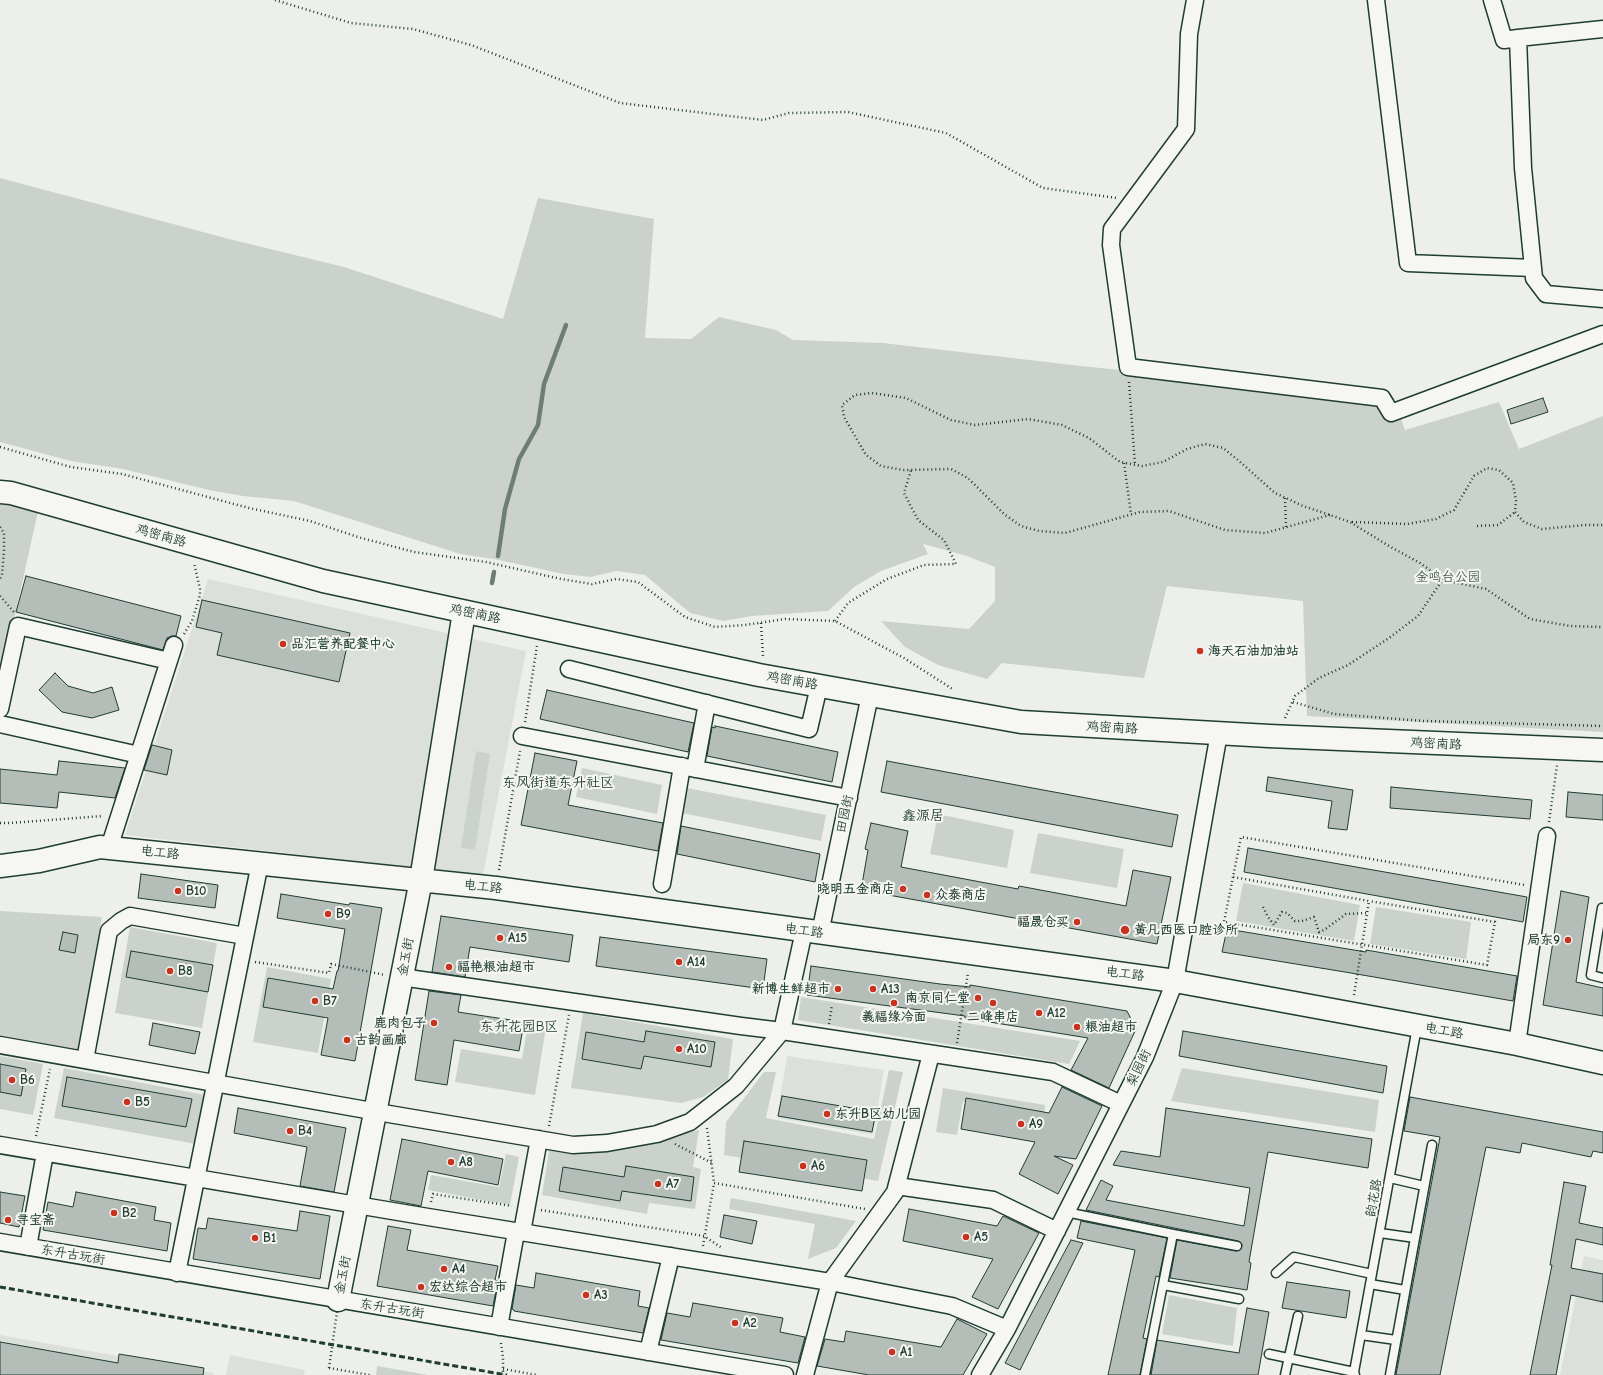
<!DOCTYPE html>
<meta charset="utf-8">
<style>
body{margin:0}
canvas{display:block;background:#edefea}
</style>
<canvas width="1603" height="1375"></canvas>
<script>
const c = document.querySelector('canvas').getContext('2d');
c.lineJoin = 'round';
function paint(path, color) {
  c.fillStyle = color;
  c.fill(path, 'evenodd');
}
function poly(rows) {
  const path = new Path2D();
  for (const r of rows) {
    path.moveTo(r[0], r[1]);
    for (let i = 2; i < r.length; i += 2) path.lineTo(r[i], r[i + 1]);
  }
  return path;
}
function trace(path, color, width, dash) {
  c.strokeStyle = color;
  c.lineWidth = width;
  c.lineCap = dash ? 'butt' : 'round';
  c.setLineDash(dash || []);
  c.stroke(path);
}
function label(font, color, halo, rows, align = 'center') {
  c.font = font + ' "Comic Neue","LXGW WenKai TC",sans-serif';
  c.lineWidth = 4;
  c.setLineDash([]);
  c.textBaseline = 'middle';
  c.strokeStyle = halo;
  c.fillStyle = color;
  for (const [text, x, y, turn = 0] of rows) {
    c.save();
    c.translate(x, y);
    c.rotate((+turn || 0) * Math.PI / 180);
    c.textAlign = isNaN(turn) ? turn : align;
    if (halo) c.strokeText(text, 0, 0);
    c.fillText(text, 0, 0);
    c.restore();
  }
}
const built = poly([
 [208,579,526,651,483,875,125,835],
 [787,1056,884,1070,873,1135,777,1118],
 [1584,1256,1603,1260,1603,1375,1560,1375],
 [0,1335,213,1373,213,1375,0,1375],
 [230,1355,305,1370,304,1375,226,1375]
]);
const green = poly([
 [0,178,233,240,344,267,503,319,538,198,654,219,645,338,691,339,719,317,776,330,793,340,883,343,1081,366,1394,398,1405,430,1499,402,1519,449,1603,416,1603,732,1307,716,1303,601,1167,586,1144,678,1002,663,987,679,938,665,905,647,881,621,969,629,995,601,995,567,967,556,923,544,928,554,881,571,854,587,828,611,752,616,723,621,690,613,645,575,616,571,590,577,564,574,494,559,460,554,294,501,243,496,209,490,123,469,71,461,0,442],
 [0,502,39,507,0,683],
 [476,751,490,754,475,850,461,848],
 [582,768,662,785,657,814,576,797],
 [687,788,826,815,821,841,682,813],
 [938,814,1014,830,1007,868,930,854],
 [1038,833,1124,849,1117,888,1030,873],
 [1243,883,1360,905,1354,941,1236,921],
 [1376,907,1471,922,1466,959,1370,944],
 [0,911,102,917,78,1050,0,1035],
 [130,927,217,943,202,1028,115,1013],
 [267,967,331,979,318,1053,253,1042],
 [801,997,1080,1041,1069,1064,798,1020],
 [583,1013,733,1039,728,1080,703,1097,681,1103,571,1088],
 [529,1018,547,1021,535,1095,455,1082,461,1049,522,1059],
 [0,1056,43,1064,33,1115,0,1109],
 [64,1068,205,1095,196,1144,54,1118],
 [1182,1068,1379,1100,1375,1132,1171,1101],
 [889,1070,903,1072,878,1181,724,1155,726,1122,764,1072,776,1072,766,1118,874,1139],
 [943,1088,1045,1105,1044,1114,963,1101,957,1135,936,1132],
 [699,1130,693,1167,701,1169,695,1209,649,1203,647,1214,542,1195,550,1145,620,1150],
 [506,1154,519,1157,510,1205,428,1190,431,1175,499,1187],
 [731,1198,856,1221,836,1248,808,1259,815,1224,729,1209],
 [1169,1295,1237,1308,1233,1346,1162,1334],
 [377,1366,428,1375,376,1375]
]);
const stream = poly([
 [498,556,505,509,519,459,538,425,544,384,566,325],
 [492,583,494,572]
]);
const building = poly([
 [1543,398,1548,412,1511,424,1507,410,1543,398],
 [26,576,181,616,176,636,172,636,167,638,163,650,16,612,26,576],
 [202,600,350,633,339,682,217,655,222,633,196,627,202,600],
 [55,673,68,686,93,693,112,687,119,710,92,718,62,712,39,690,55,673],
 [547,690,694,723,688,752,540,719,547,690],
 [715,726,838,752,832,782,707,756,712,727,715,728,715,726],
 [152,745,172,750,167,775,144,770,152,745],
 [535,753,577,761,568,805,663,823,658,851,521,825,535,753],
 [59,761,125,768,115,798,59,792,57,808,0,803,0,769,57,775,59,761],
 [887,761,1178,815,1172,847,881,792,887,761],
 [1268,777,1353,790,1347,830,1328,828,1332,801,1266,791,1268,777],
 [1391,787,1532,800,1530,819,1390,808,1391,787],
 [1568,792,1603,795,1603,820,1566,817,1568,792],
 [871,823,908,831,901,867,1018,889,1019,886,1126,906,1133,870,1171,877,1157,944,861,890,868,850,865,849,871,823],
 [681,826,820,854,815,882,677,854,681,826],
 [1248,848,1527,897,1523,922,1244,872,1248,848],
 [141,874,218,885,215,908,138,898,141,874],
 [1561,891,1589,897,1576,982,1603,988,1603,1016,1543,1005,1561,891],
 [281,894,349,905,350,903,382,908,355,1061,321,1055,328,1018,263,1007,268,978,333,989,337,971,338,971,345,929,277,918,281,894],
 [441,916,573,935,569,962,470,947,465,977,432,972,441,916],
 [1227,929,1366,952,1366,950,1517,976,1513,1001,1345,972,1222,952,1227,929],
 [63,932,78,935,75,953,59,950,63,932],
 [600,937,767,959,763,989,596,966,600,937],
 [131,951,213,965,208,992,126,977,131,951],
 [811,966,940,984,970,987,970,985,1127,1011,1136,1029,1109,1088,1071,1070,1088,1038,965,1018,965,1016,807,995,811,966],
 [429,991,461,995,458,1012,524,1022,519,1051,454,1040,447,1085,415,1080,429,991],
 [153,1023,200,1032,195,1054,149,1045,153,1023],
 [646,1031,715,1042,711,1067,644,1056,641,1069,582,1059,586,1032,644,1042,646,1031],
 [1183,1031,1387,1066,1383,1093,1179,1056,1183,1031],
 [0,1064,26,1069,21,1096,0,1092,0,1064],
 [67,1077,192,1099,186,1127,62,1106,67,1077],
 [1062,1087,1102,1106,1076,1159,1054,1156,1073,1165,1058,1194,1019,1174,1035,1142,961,1129,966,1098,1049,1113,1062,1087],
 [782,1096,876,1112,872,1132,778,1116,782,1096],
 [1410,1097,1603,1132,1603,1153,1593,1151,1591,1157,1522,1143,1520,1153,1486,1147,1440,1375,1396,1375,1440,1137,1404,1131,1410,1097],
 [238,1108,346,1128,334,1192,300,1186,307,1147,234,1133,238,1108],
 [1166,1108,1372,1139,1368,1168,1268,1152,1249,1262,1251,1263,1247,1290,1170,1278,1177,1240,1236,1251,1241,1249,1242,1244,1238,1241,1086,1210,1101,1180,1113,1186,1106,1200,1244,1226,1250,1188,1113,1165,1121,1151,1160,1157,1166,1108],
 [402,1139,503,1159,498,1185,428,1171,421,1206,390,1200,402,1139],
 [744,1141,867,1160,862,1191,739,1172,744,1141],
 [626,1166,694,1177,691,1201,622,1191,620,1201,559,1191,563,1167,624,1177,626,1166],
 [1564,1182,1586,1186,1579,1223,1603,1228,1603,1245,1576,1239,1571,1268,1603,1274,1603,1302,1571,1295,1556,1375,1530,1375,1552,1265,1550,1265,1564,1182],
 [0,1192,25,1196,19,1227,0,1223,0,1192],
 [76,1192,156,1207,154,1220,171,1223,167,1251,43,1230,48,1202,73,1207,76,1192],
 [909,1209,997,1226,1003,1216,1039,1233,998,1309,972,1297,993,1259,903,1241,909,1209],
 [300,1211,330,1216,320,1279,193,1259,198,1228,206,1229,208,1218,297,1231,300,1211],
 [724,1215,757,1221,752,1244,720,1237,724,1215],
 [1081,1221,1167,1238,1159,1277,1156,1276,1143,1338,1147,1339,1140,1375,1108,1375,1135,1250,1077,1238,1081,1221],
 [388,1226,411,1230,407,1250,498,1266,495,1280,498,1281,493,1306,377,1286,388,1226],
 [1071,1240,1083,1243,1020,1370,1005,1363,1071,1240],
 [536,1273,640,1291,638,1306,649,1308,643,1333,514,1311,514,1310,512,1309,516,1285,534,1288,536,1273],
 [1287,1282,1350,1291,1346,1318,1282,1308,1287,1282],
 [693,1303,783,1318,780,1332,805,1337,798,1363,661,1340,667,1313,690,1317,693,1303],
 [1247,1308,1269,1312,1258,1375,1151,1375,1157,1340,1239,1353,1247,1308],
 [957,1319,987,1334,963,1375,869,1375,817,1366,825,1339,844,1342,846,1331,941,1347,957,1319],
 [0,1342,118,1363,119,1354,204,1368,203,1375,0,1375,0,1342]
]);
const path = poly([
 [275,0,351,23,413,29,471,45,620,103,763,120,789,113,848,112,946,133,1043,188,1117,198],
 [1129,382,1135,465],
 [0,447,71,467,122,474,249,508,310,521,358,537,414,552,486,562,561,579,592,584,616,579,638,582,685,617,715,627,745,625,785,619,835,621,904,658,954,690],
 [1124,463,1131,514],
 [1285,498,1286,527],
 [1330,515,1265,533,1225,530,1169,511,1140,512,1065,533,1039,531,1021,526,1004,514,968,478,951,469,903,470,881,466,866,455,844,417,842,405,855,395,872,393,906,398,951,420,975,425,1028,419,1062,425,1089,438,1120,462,1142,466,1163,462,1187,449,1205,444,1223,448,1238,460,1275,493,1303,506,1330,515,1350,522,1389,546,1420,563,1444,580,1486,589,1530,619,1570,626,1603,627],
 [1352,522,1407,524,1436,519,1454,510,1474,476,1487,468,1499,470,1513,483,1516,501,1515,512,1524,522,1542,529,1585,525,1603,525],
 [1477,526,1498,525,1515,512],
 [0,527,4,533,4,551,2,575,0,579],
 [0,596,14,612],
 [835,621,848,603,887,579,924,565,956,564,944,540,918,520,904,493,911,470],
 [761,623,763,657],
 [184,634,192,621,200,595,200,589,194,563],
 [1293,702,1334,714,1424,721,1603,726],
 [1285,718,1295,696,1319,678,1348,665,1389,638,1418,616,1443,579],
 [525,722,537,646],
 [1549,822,1557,765],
 [0,823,10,823,103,816],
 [499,870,520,751],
 [1233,877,1224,922,1487,965,1495,922,1369,901],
 [1263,907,1268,917,1274,925,1282,912,1287,913,1295,921,1302,921,1314,917,1319,932,1324,930,1346,914,1367,913],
 [255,962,329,973,331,964,385,975],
 [1354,995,1369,901,1233,877,1241,837,1525,885],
 [829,1024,832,1005],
 [957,1043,968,973],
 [549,1126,569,1015],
 [707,1128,714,1183],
 [36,1136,50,1069],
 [675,1144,712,1163],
 [431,1202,433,1194,512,1206],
 [541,1210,704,1236,722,1248],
 [703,1246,714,1183,865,1209],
 [501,1343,503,1358,503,1375],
 [329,1368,370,1375],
 [503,1369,537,1375]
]);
const lane = poly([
 [1602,908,1591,975,1603,978],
 [1390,1178,1424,1186],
 [1066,1212,1173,1234,1145,1375],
 [1380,1233,1415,1238],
 [1173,1234,1237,1246],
 [1276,1273,1294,1257,1372,1274],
 [1370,1284,1405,1290],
 [1163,1285,1239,1299],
 [1361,1335,1396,1340],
 [1269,1354,1354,1372],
 [1285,1375,1298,1316],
 [1355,1375,1354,1372,1417,1027],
 [1390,1375,1432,1145]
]);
const street = poly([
 [1195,0,1189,34,1186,129,1112,229,1111,245,1128,367,1382,398,1391,413,1603,334],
 [1376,0,1408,263,1533,268],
 [1492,0,1504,40,1518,38],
 [1603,29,1518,38,1523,168,1534,278,1546,294,1603,299],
 [569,669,809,729,819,686],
 [0,709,18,626,169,661],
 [0,724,139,755],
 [522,736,849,798],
 [695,769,707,703],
 [109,848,174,645],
 [662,884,682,766],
 [820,933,870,695],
 [401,977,741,1026,782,1031,1053,1072,1121,1104],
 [1517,1044,1547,836],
 [0,1045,389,1114,573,1145,607,1143,657,1134,690,1122,736,1086,782,1031,804,931],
 [85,1060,109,931,121,921,130,916,245,936],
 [0,1145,428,1217,830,1282,952,1306,1007,1329],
 [897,1186,993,1200,1057,1231],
 [522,1232,539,1139],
 [0,1242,785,1375],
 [28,1247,45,1153],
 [177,1273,260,863],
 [499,1327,516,1232],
 [648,1352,671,1256],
 [805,1375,830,1282,895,1192,931,1054],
 [980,1375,1007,1329,1145,1057,1175,981,1219,733]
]);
const secondary = poly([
 [0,492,11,493,323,581,759,675,1021,722,1269,736,1603,750],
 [0,866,39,861,100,847,496,888,1175,981,1517,1044,1603,1063],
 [338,1300,421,880,464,612]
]);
const rail = poly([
 [0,1287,507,1375]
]);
const pathBridge = poly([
 [329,1368,337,1312]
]);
const markers = [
 [283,644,4,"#c8321e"],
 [1200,651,4,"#c8321e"],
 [903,889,4,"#c8321e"],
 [178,891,4,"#c8321e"],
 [927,895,4,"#c8321e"],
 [328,914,4,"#c8321e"],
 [1077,922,4,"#c8321e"],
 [1125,930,5,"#c8321e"],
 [500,938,4,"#c8321e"],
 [1568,940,4,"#c8321e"],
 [679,962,4,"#c8321e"],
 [449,967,4,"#c8321e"],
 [170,971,4,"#c8321e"],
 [838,989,4,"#c8321e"],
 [873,989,4,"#c8321e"],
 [978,998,4,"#c8321e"],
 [315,1001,4,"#c8321e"],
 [894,1003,4,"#c8321e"],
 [993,1003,4,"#c8321e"],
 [1039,1013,4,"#c8321e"],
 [434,1023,4,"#c8321e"],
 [1077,1027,4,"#c8321e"],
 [347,1040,4,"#c8321e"],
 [679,1049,4,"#c8321e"],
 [12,1080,4,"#c8321e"],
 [127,1102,4,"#c8321e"],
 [827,1114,4,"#c8321e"],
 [1021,1124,4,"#c8321e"],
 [290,1131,4,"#c8321e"],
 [451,1162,4,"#c8321e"],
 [803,1166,4,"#c8321e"],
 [658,1184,4,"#c8321e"],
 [114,1213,4,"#c8321e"],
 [8,1220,4,"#c8321e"],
 [966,1237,4,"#c8321e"],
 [255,1238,4,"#c8321e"],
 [444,1269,4,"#c8321e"],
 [421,1287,4,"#c8321e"],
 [586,1295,4,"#c8321e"],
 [735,1323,4,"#c8321e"],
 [892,1352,4,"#c8321e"]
];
const streetNames = [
 ["鸡密南路",161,536,16],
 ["鸡密南路",475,614,12],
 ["鸡密南路",792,681,10],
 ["鸡密南路",1112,728,3],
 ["鸡密南路",1436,744,3],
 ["田园街",845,814,-78],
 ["电工路",160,853,6],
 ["电工路",483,887,6],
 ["电工路",804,931,8],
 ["金玉街",406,957,-79],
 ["电工路",1125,974,8],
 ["电工路",1444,1031,10],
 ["梨园街",1139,1068,-64],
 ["韵花路",1374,1198,-80],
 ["东升古玩街",73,1255,10],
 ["金玉街",343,1275,-79],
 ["东升古玩街",392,1309,9]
];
const parkNames = [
 ["金鸣台公园",1448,577]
];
const poiNames = [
 ["品汇营养配餐中心",291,644],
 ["海天石油加油站",1208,651],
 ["晓明五金商店",895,889,"right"],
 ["B10",186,891],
 ["众泰商店",935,895],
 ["B9",336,914],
 ["福晟仓买",1069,922,"right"],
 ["黄凡西医口腔诊所",1134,930],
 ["A15",508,938],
 ["局东9",1560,940,"right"],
 ["A14",687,962],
 ["福艳粮油超市",457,967],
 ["B8",178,971],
 ["新博生鲜超市",830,989,"right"],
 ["A13",881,989],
 ["南京同仁堂",970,998,"right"],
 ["B7",323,1001],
 ["A12",1047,1013],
 ["義福缘冷面",894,1017,"center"],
 ["二峰串店",993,1017,"center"],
 ["鹿肉包子",426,1023,"right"],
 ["粮油超市",1085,1027],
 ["古韵画廊",355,1040],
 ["A10",687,1049],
 ["B6",20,1080],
 ["B5",135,1102],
 ["东升B区幼儿园",835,1114],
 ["A9",1029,1124],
 ["B4",298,1131],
 ["A8",459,1162],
 ["A6",811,1166],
 ["A7",666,1184],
 ["B2",122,1213],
 ["寻宝斋",16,1220],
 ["A5",974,1237],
 ["B1",263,1238],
 ["A4",452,1269],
 ["宏达综合超市",429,1287],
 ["A3",594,1295],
 ["A2",743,1323],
 ["A1",900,1352]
];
const neighbourhoodNames = [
 ["东风街道东升社区",558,783],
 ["鑫源居",923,816],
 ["东升花园B区",519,1027]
];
paint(built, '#dce0db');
paint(green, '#cbd2cc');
trace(stream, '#6c7e77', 4.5);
paint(building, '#b4bdb8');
trace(building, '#1f3d34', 1);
trace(lane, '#1f3d34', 11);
trace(street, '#1f3d34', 19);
trace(secondary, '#1f3d34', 25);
trace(path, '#1f3d34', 2.5, [1, 3]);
trace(lane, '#f6f6f2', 8);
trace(street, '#f6f6f2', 16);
trace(secondary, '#f6f6f2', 22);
trace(rail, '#1f3d34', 3, [6, 3]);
trace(pathBridge, '#1f3d34', 2.5, [1, 3]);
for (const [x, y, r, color] of markers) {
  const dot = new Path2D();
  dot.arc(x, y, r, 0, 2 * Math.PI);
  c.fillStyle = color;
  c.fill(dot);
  trace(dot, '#f6f6f2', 1.5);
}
label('13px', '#1f3d34', '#f6f6f2', streetNames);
label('13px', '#415b52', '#f6f6f2', parkNames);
label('bold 13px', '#1f3d34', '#f6f6f2', poiNames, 'left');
label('14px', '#1f3d34', '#f6f6f2', neighbourhoodNames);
</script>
